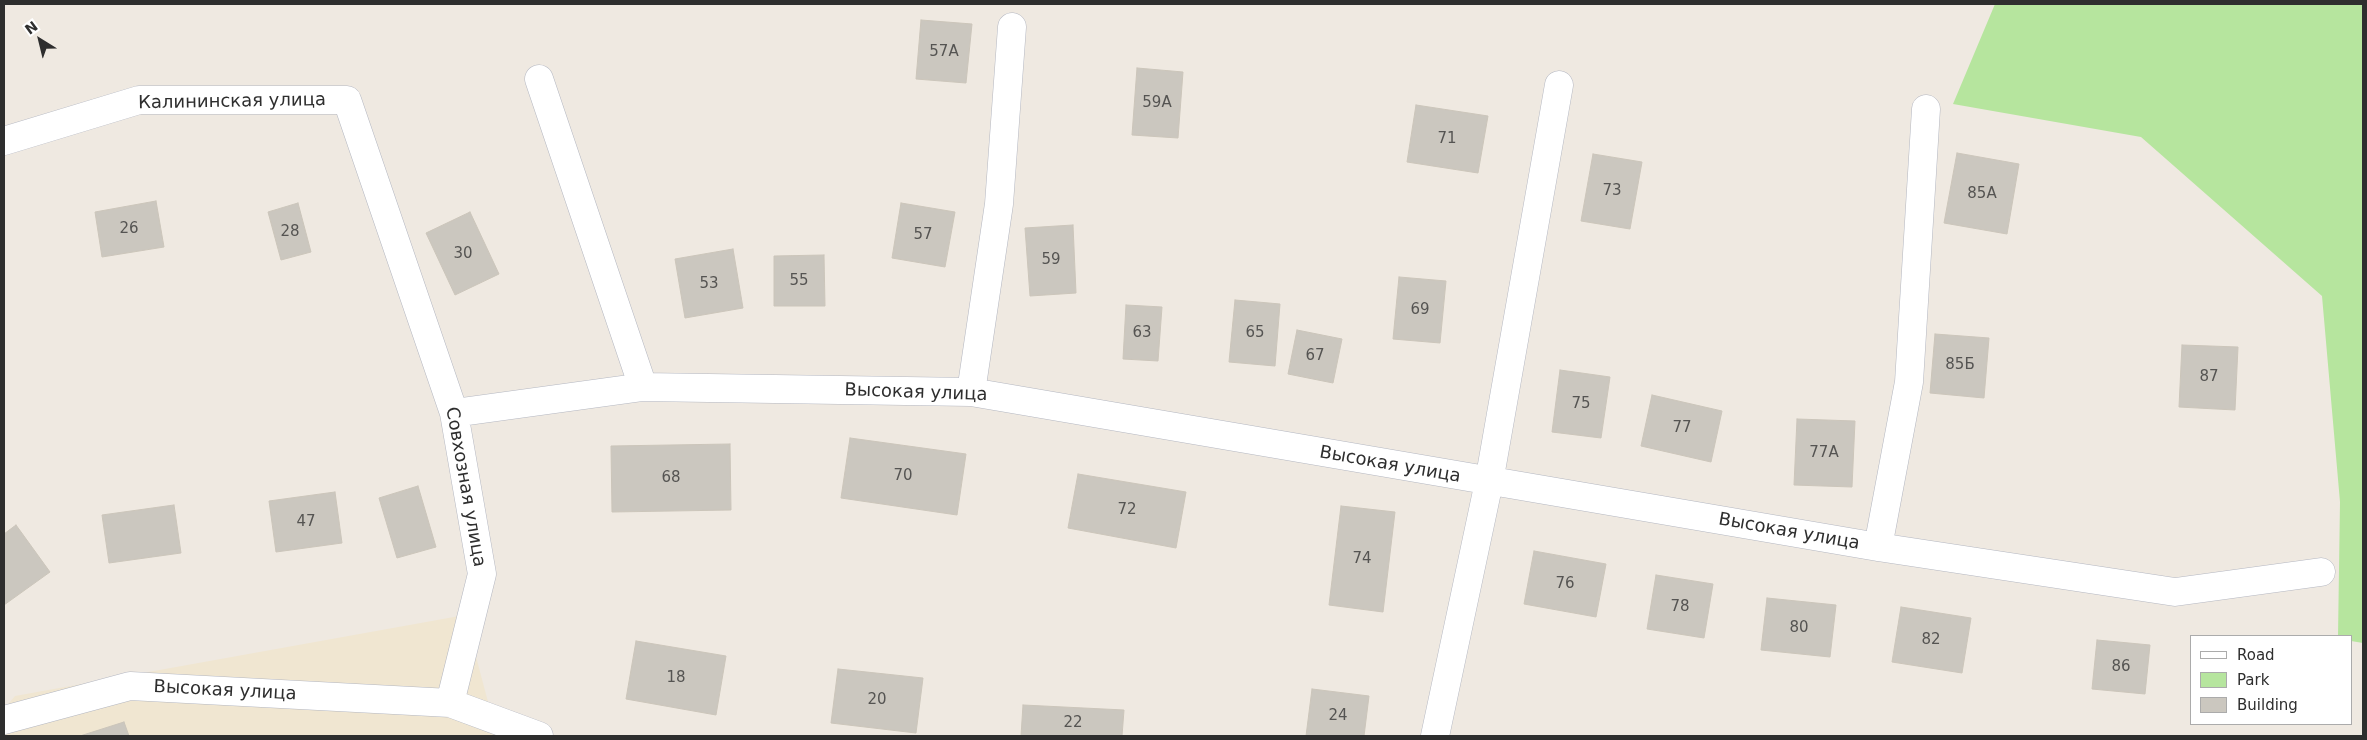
<!DOCTYPE html>
<meta charset="utf-8">
<style>
body{margin:0}
#map{position:relative;width:2367px;height:740px;overflow:hidden;background:#efe9e1;font-family:"DejaVu Sans",sans-serif}
canvas{display:block}
.frame{position:absolute;inset:0;border:5px solid #2e2e2e;pointer-events:none}
.legend{position:absolute;left:2190px;top:635px;width:162px;height:90px;box-sizing:border-box;background:#fff;border:1px solid #ababab;margin:0;padding:6px 9px;list-style:none;font-size:15px;color:#2e2e2e}
.legend li{display:flex;align-items:center;gap:10px;height:25px}
.legend b{width:25px;border:1px solid #ababab}
.north{position:absolute;left:15px;top:15px;width:50px;height:50px;-webkit-text-stroke:4px #fff;paint-order:stroke;rotate:324deg;font-size:14px;font-weight:700;line-height:20px;text-align:center;color:#2e2e2e}
.north::after{content:'';display:block;margin:auto;width:18px;height:22px;background:#2e2e2e;clip-path:polygon(50% 0,100% 100%,50% 72%,0 100%)}
</style>
<div id="map">
<canvas width="2367" height="740"></canvas>
<div class="frame"></div>
<ul class="legend">
<li><b style="height:6px;background:#fff"></b>Road</li>
<li><b style="height:14px;background:#b6e59e"></b>Park</li>
<li><b style="height:14px;background:#cbc7bf"></b>Building</li>
</ul>
<div class="north">N</div>
</div>
<script>
const c = document.querySelector('canvas').getContext('2d');
c.lineJoin = 'round';
function paint(path, color) {
  c.fillStyle = color;
  c.fill(path, 'evenodd');
}
function poly(rows) {
  const path = new Path2D();
  for (const r of rows) {
    path.moveTo(r[0], r[1]);
    for (let i = 2; i < r.length; i += 2) path.lineTo(r[i], r[i + 1]);
  }
  return path;
}
function trace(path, color, width, dash) {
  c.strokeStyle = color;
  c.lineWidth = width;
  c.lineCap = dash ? 'butt' : 'round';
  c.setLineDash(dash || []);
  c.stroke(path);
}
function label(font, color, halo, rows, align = 'center') {
  c.font = font + ' "DejaVu Sans",sans-serif';
  c.lineWidth = 4;
  c.setLineDash([]);
  c.textBaseline = 'middle';
  c.strokeStyle = halo;
  c.fillStyle = color;
  for (const [text, x, y, turn = 0] of rows) {
    c.save();
    c.translate(x, y);
    c.rotate((+turn || 0) * Math.PI / 180);
    c.textAlign = isNaN(turn) ? turn : align;
    if (halo) c.strokeText(text, 0, 0);
    c.fillText(text, 0, 0);
    c.restore();
  }
}
const education = poly([
 [465,615,497,736,4,736,4,709,15,696]
]);
const green = poly([
 [1995,4,2363,4,2363,643,2351,641,2351,636,2338,636,2340,502,2322,296,2141,137,1953,104]
]);
const building = poly([
 [921,20,972,24,966,83,916,79,921,20],
 [1137,68,1183,72,1178,138,1132,135,1137,68],
 [1416,105,1488,116,1478,173,1407,162,1416,105],
 [1957,153,2019,164,2007,234,1944,223,1957,153],
 [1593,154,1642,162,1630,229,1581,221,1593,154],
 [156,201,164,247,102,257,95,212,156,201],
 [298,203,311,252,281,260,268,212,298,203],
 [901,203,955,212,945,267,892,258,901,203],
 [470,212,499,274,455,295,426,233,470,212],
 [1073,225,1076,293,1030,296,1025,228,1073,225],
 [733,249,743,308,685,318,675,259,733,249],
 [824,255,825,306,774,306,774,256,824,255],
 [1399,277,1446,281,1440,343,1393,339,1399,277],
 [1235,300,1280,304,1275,366,1229,362,1235,300],
 [1126,305,1162,307,1158,361,1123,359,1126,305],
 [1297,330,1342,339,1333,383,1288,374,1297,330],
 [1935,334,1989,338,1984,398,1930,393,1935,334],
 [2182,345,2238,347,2235,410,2179,407,2182,345],
 [1560,370,1610,377,1601,438,1552,432,1560,370],
 [1652,395,1722,411,1711,462,1641,446,1652,395],
 [1797,419,1855,421,1852,487,1794,485,1797,419],
 [850,438,966,454,957,515,841,498,850,438],
 [730,444,731,510,612,512,611,446,730,444],
 [1078,474,1186,492,1176,548,1068,528,1078,474],
 [418,486,436,547,397,558,379,498,418,486],
 [335,492,342,543,276,552,269,501,335,492],
 [174,505,181,553,109,563,102,515,174,505],
 [1341,506,1395,512,1383,612,1329,605,1341,506],
 [16,525,50,572,4,605,4,534,16,525],
 [1534,551,1606,564,1596,617,1524,604,1534,551],
 [1656,575,1713,584,1704,638,1647,629,1656,575],
 [1767,598,1836,605,1830,657,1761,650,1767,598],
 [1901,607,1971,618,1962,673,1892,662,1901,607],
 [2097,640,2150,645,2145,694,2092,689,2097,640],
 [636,641,726,656,716,715,626,699,636,641],
 [838,669,923,678,916,733,831,723,838,669],
 [1312,689,1369,696,1364,736,1306,736,1312,689],
 [1023,705,1124,710,1122,736,1021,736,1023,705],
 [124,722,129,736,80,736,124,722]
]);
const street = poly([
 [539,79,643,387],
 [4,141,139,100,347,100,454,413,482,574,450,703,539,736],
 [971,392,999,204,1012,27],
 [454,413,643,387,971,392,1878,547,2175,592,2321,572],
 [1878,547,1909,382,1926,109],
 [4,720,130,686,450,703],
 [1435,736,1489,482,1559,85]
]);
const numberNames = [
 ["57А",944,52],
 ["59А",1157,103],
 ["71",1447,139],
 ["73",1612,191],
 ["85А",1982,194],
 ["26",129,229],
 ["28",290,232],
 ["57",923,235],
 ["30",463,254],
 ["59",1051,260],
 ["55",799,281],
 ["53",709,284],
 ["69",1420,310],
 ["63",1142,333],
 ["65",1255,333],
 ["67",1315,356],
 ["85Б",1960,365],
 ["87",2209,377],
 ["75",1581,404],
 ["77",1682,428],
 ["77А",1824,453],
 ["70",903,476],
 ["68",671,478],
 ["72",1127,510],
 ["47",306,522],
 ["74",1362,559],
 ["76",1565,584],
 ["78",1680,607],
 ["80",1799,628],
 ["82",1931,640],
 ["86",2121,667],
 ["18",676,678],
 ["20",877,700],
 ["24",1338,716],
 ["22",1073,723]
];
const streetNames = [
 ["Калининская улица",232,102,-1],
 ["Высокая улица",916,393,2],
 ["Высокая улица",1390,465,10],
 ["Совхозная улица",465,487,80],
 ["Высокая улица",1789,532,10],
 ["Высокая улица",225,691,3]
];
paint(education, '#f0e6d1');
paint(green, '#b6e59e');
paint(building, '#cbc7bf');
trace(building, '#cbc5ba', 1);
trace(street, '#b4b7c1', 29);
trace(street, '#fff', 28);
label('15px', '#555452', null, numberNames);
label('18px', '#2e2e2e', '#fff', streetNames);
</script>
